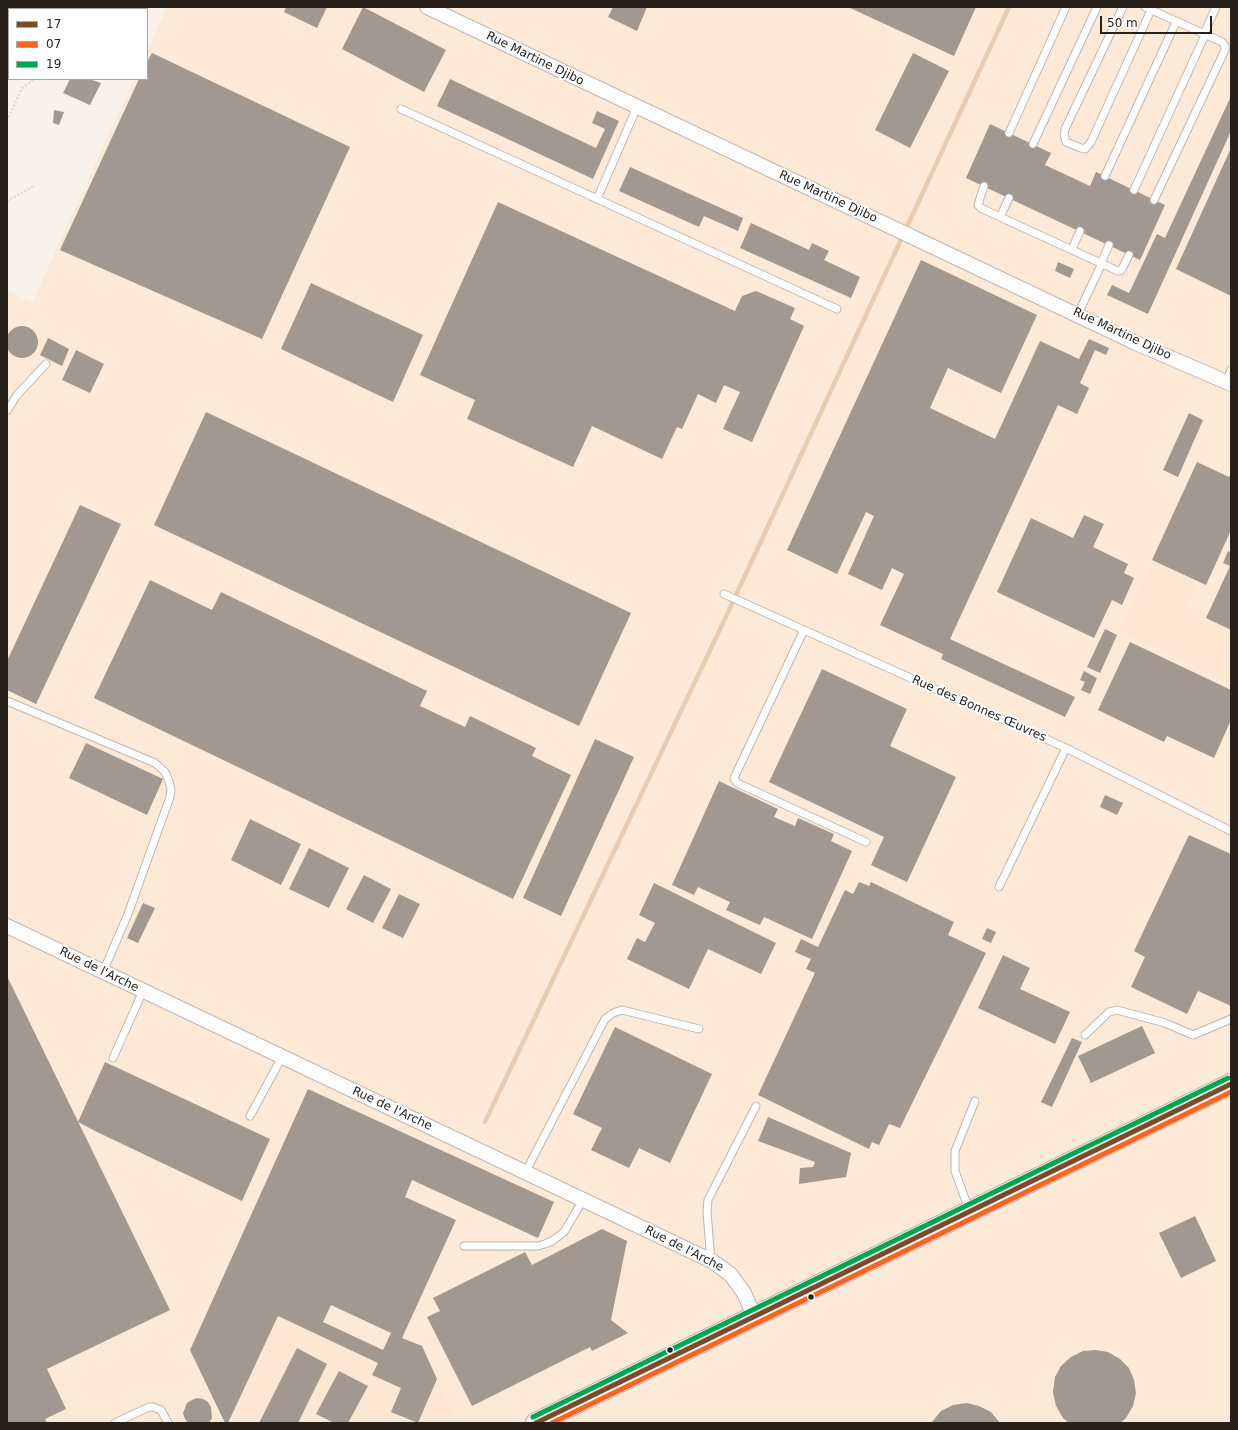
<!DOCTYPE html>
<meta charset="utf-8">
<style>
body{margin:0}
#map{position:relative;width:1238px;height:1430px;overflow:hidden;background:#f9f2eb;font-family:"DejaVu Sans",sans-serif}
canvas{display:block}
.frame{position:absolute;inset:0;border:8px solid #292119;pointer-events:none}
.legend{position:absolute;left:8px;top:8px;width:140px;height:72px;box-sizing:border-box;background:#fff;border:1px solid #a9a6a3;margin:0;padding:5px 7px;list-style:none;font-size:12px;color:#292119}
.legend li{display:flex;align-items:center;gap:8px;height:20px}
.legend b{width:20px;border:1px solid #a9a6a3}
.scale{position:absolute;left:1100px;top:16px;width:112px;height:18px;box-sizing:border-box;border:2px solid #292119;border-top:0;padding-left:5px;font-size:12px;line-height:14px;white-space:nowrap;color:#292119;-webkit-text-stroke:3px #fff;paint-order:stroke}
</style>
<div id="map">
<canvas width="1238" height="1430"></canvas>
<div class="frame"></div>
<ul class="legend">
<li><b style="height:5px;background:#7a4b2a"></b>17</li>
<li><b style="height:5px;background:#f26522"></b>07</li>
<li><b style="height:5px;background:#00a651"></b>19</li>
</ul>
<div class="scale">50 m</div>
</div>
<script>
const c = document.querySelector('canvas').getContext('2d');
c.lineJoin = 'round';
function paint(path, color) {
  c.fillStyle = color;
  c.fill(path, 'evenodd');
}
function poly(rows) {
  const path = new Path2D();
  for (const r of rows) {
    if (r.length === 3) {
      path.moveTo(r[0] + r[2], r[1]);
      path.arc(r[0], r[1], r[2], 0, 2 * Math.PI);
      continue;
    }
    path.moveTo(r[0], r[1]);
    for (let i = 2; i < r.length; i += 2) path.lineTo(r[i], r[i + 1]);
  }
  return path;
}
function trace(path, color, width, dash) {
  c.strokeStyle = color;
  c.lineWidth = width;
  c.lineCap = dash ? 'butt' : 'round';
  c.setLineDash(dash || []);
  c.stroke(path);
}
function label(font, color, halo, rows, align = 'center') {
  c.font = font + ' "DejaVu Sans",sans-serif';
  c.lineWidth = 4;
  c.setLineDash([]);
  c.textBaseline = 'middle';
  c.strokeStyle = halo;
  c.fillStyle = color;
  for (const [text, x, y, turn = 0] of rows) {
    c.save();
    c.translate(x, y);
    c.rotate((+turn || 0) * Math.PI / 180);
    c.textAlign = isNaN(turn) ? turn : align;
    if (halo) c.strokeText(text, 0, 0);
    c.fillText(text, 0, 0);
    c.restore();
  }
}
const built = poly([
 [167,7,1231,7,1231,1423,7,1423,7,291,32,303,134,79,147,79,147,51]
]);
const green = poly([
 [1152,560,1199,582,1186,609,1231,630,1231,684,1119,631],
 [278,1316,378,1363,372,1376,401,1388,391,1412,415,1423,298,1423,327,1364,297,1348,259,1423,228,1423],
 [437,1379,454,1415,438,1423,418,1423]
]);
const stream = poly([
 [485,1122,723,623,1009,7]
]);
const building = poly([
 [286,7,327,7,317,28,284,12],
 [363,7,446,50,424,92,342,49],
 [613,7,647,7,637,31,608,17],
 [848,7,976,7,954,56],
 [152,53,350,147,262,339,60,250,139,79,147,79,147,62],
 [913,53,949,71,910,148,875,130],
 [70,79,89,79,101,83,90,105,63,93],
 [450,79,596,148,605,129,592,123,597,111,619,121,593,179,437,106],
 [1231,96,1231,131,1148,314,1107,295,1112,285,1129,293,1157,234,1165,238],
 [54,110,64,112,59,125,53,123],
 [990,124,1051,153,1045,165,1090,186,1096,172,1165,205,1140,260,966,178],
 [1231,148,1231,296,1176,269],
 [630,167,743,218,738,231,704,216,699,227,619,191],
 [498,202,735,311,742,296,756,291,795,308,790,319,804,326,752,442,723,429,740,392,724,385,716,403,698,394,682,429,677,427,662,459,592,426,573,467,467,419,475,400,420,375],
 [751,223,809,250,812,243,829,251,824,260,860,277,851,298,740,248],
 [921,260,1037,315,1001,393,948,368,930,408,995,439,1040,341,1079,359,1089,339,1109,348,1106,355,1095,350,1080,383,1089,388,1077,414,1058,405,950,639,1075,697,1065,717,941,659,943,654,880,625,904,574,892,568,882,590,848,574,874,516,866,512,837,574,787,550],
 [1058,262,1074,269,1070,278,1055,271],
 [311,283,423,335,393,402,281,349],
 [22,342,16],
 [48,338,69,349,62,366,40,355],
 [76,350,104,364,90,393,62,380],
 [206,412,631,613,579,726,154,525],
 [1189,413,1203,420,1178,477,1163,470],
 [1197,462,1229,477,1231,474,1231,530,1206,585,1152,560],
 [80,505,121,524,36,704,7,690,7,661],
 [1084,515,1104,524,1093,547,1128,564,1124,573,1134,578,1122,605,1112,600,1094,638,997,592,1031,518,1073,538],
 [1228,551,1231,553,1231,630,1206,618,1230,566,1223,563],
 [150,580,212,610,221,592,427,691,420,706,465,727,470,716,536,748,532,756,571,775,513,899,94,698],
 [1105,629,1117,635,1100,673,1087,667],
 [1130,642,1231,690,1231,720,1214,758,1167,736,1164,742,1098,710],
 [822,669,907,709,890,746,956,777,907,882,871,865,884,837,769,782],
 [1084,671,1097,678,1090,694,1081,690,1085,682,1080,680],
 [595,739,634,757,561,916,523,898],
 [86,743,163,779,147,815,69,778],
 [719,781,778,809,774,817,795,826,798,818,834,834,831,841,852,851,812,939,764,917,760,925,726,910,730,902,698,887,694,895,672,885],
 [1105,795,1123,803,1117,815,1100,807],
 [250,819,301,844,281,885,231,860],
 [1189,835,1231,854,1231,1006,1198,991,1187,1014,1131,987,1145,957,1134,951],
 [309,848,349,868,329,908,289,889],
 [364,875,391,889,373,923,346,909],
 [859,882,869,886,871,882,954,922,948,935,986,953,900,1128,889,1124,879,1145,872,1142,869,1149,758,1095,815,973,806,969,811,959,795,952,801,939,818,947,845,890,853,894],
 [654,883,776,943,761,974,708,949,689,989,627,959,637,938,645,942,655,923,639,915],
 [399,894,420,904,403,938,382,928],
 [143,903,155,908,138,943,127,938],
 [987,928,996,932,991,943,982,939],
 [1003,955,1030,968,1020,989,1070,1012,1055,1044,978,1008],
 [7,976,170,1310,47,1369,66,1409,45,1419,47,1423,7,1423],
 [1142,1026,1155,1053,1091,1083,1078,1056],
 [615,1027,712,1074,670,1163,639,1148,629,1168,591,1150,602,1128,573,1114],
 [1072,1038,1082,1042,1052,1107,1041,1102],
 [105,1062,270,1139,242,1201,97,1132,78,1122],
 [308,1089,554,1202,538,1238,412,1180,405,1197,456,1220,402,1338,422,1346,437,1379,418,1423,391,1412,401,1388,372,1375,378,1363,278,1316,228,1423,225,1423,190,1350],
 [331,1305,391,1333,383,1350,323,1322],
 [768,1117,851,1153,846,1177,799,1184,800,1168,813,1167,815,1162,758,1141],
 [1195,1216,1216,1261,1181,1278,1159,1233],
 [602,1229,627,1241,611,1320,628,1333,592,1351,590,1347,472,1406,427,1317,440,1311,433,1298,525,1252,532,1265],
 [297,1348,327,1364,298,1423,259,1423],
 [1096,1350,1108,1352,1120,1359,1129,1368,1134,1380,1136,1393,1133,1406,1126,1418,1120,1423,1069,1423,1063,1418,1056,1406,1053,1392,1055,1377,1061,1366,1071,1357,1083,1351],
 [339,1371,368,1386,348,1423,334,1423,316,1414],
 [197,1398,203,1399,208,1402,211,1407,212,1418,209,1423,188,1423,185,1419,183,1413,187,1403,192,1400],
 [967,1403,979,1406,991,1412,1000,1423,931,1423,941,1411,953,1405]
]);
const path = poly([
 [73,9,74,7],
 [7,121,22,88,35,79],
 [7,201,35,185]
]);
const service = poly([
 [1123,7,1065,129,1064,135,1066,142,1081,148,1085,149,1091,142,1151,10],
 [1145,7,1222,42,1225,46,1225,50,1154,200],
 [1204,34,1216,7],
 [401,109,837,309],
 [1009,133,1066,7],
 [1033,144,1097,7],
 [1105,176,1176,22],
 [984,186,978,205,981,208,1000,217,1118,271,1120,271,1122,269,1129,255],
 [1134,190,1205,35],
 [597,199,637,107],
 [1000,217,1009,198],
 [1072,249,1080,231],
 [1101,263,1109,245],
 [1078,314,1102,263],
 [1226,382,1231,370],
 [7,411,17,395,46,364],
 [724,594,1066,748,1231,831],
 [804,630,734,778,737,783,866,842],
 [7,701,155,763,165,772,169,781,171,790,170,797,128,914,103,972],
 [999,887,1066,748],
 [1085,1035,1109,1012,1117,1010,1165,1023,1193,1035,1231,1019],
 [113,1058,143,991],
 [250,1116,282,1057],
 [525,1173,605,1019,613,1013,622,1010,699,1029],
 [969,1210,955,1171,955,1151,975,1101],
 [464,1246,538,1246,545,1244,552,1241,564,1232,583,1200],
 [711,1261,707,1212,708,1200,756,1106],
 [115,1423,149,1407,153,1407,161,1410,168,1423]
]);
const minor = poly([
 [427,7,1136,343,1231,384],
 [7,926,712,1261,731,1275,744,1293,754,1316]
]);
const secondary = poly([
 [536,1423,1231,1084]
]);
const bus1 = poly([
 [536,1423,1231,1084]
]);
const bus2 = poly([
 [552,1423,1231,1092]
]);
const bus3 = poly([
 [533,1417,1228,1078]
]);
const markers = [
 [811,1297,3.5,"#292119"],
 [670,1350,3.5,"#292119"]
];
const streetNames = [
 ["Rue Martine Djibo",535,59,26],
 ["Rue Martine Djibo",828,197,25],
 ["Rue Martine Djibo",1122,334,25],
 ["Rue des Bonnes Œuvres",979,709,24],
 ["Rue de l'Arche",99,970,26],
 ["Rue de l'Arche",392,1109,25],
 ["Rue de l'Arche",684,1249,27]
];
paint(built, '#fce9d7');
paint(green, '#fbe7d4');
trace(stream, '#e8ccb2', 4.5);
paint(building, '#a2988f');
trace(service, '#beb7b1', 9);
trace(minor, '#beb7b1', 16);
trace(secondary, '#beb7b1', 22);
trace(path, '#dddad8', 2.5, [2, 2]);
trace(service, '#fefdfc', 7);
trace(minor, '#fefdfc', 14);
trace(secondary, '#f7f4f0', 20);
trace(bus1, '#7a4b2a', 5);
trace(bus2, '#f26522', 5);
trace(bus3, '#00a651', 5);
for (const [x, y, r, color] of markers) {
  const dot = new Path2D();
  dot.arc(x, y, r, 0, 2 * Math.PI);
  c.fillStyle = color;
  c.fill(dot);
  trace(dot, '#fff', 1.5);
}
label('12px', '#292119', '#fff', streetNames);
</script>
